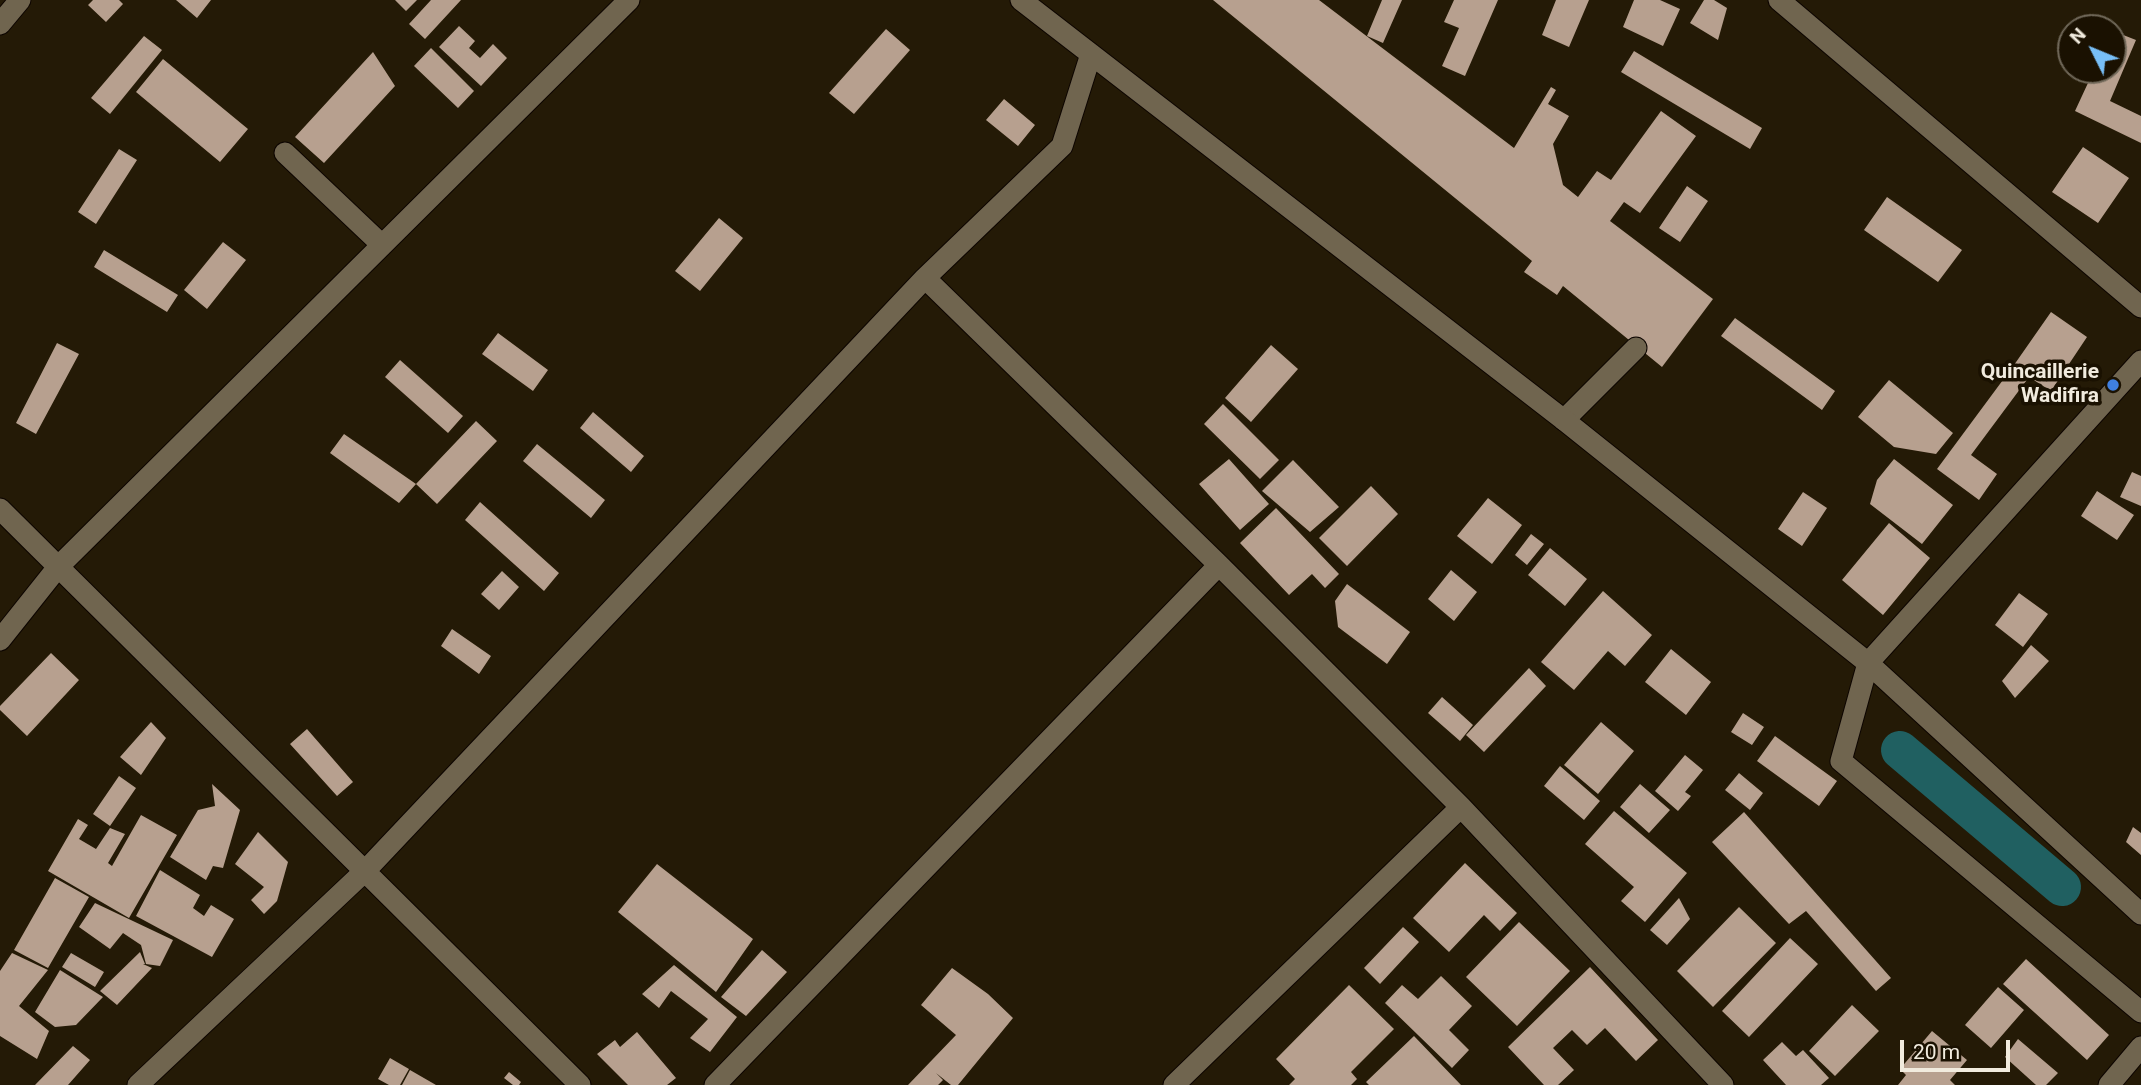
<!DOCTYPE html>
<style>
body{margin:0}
#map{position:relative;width:2141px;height:1085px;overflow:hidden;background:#241a06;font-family:Roboto,sans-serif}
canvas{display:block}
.north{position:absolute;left:2057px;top:14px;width:70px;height:70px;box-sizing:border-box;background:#1a1101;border:2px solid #706859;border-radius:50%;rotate:313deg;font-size:19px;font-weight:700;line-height:28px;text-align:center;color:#f1ebde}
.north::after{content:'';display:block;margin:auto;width:24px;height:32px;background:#78bff7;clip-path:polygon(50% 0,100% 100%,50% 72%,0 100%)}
.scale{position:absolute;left:1900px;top:1040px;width:110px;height:32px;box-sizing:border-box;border:4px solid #f1ebde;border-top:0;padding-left:9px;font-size:21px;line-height:24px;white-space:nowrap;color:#f1ebde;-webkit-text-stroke:5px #1a1101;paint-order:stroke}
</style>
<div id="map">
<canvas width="2141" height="1085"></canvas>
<div class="north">N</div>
<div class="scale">20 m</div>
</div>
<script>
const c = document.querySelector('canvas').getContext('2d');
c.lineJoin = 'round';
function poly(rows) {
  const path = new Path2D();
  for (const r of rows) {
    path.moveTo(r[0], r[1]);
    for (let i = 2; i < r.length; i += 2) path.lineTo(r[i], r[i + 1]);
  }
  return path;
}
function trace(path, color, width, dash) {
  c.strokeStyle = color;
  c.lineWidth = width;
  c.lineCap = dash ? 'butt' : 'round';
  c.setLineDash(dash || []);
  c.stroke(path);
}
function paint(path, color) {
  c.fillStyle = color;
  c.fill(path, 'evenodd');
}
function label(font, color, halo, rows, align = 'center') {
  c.font = font + ' Roboto,sans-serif';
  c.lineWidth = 7;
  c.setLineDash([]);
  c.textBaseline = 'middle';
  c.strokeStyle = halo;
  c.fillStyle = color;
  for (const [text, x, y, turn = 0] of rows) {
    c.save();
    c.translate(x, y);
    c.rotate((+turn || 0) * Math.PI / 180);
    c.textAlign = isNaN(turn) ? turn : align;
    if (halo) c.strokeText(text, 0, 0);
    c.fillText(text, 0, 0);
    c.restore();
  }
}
const canal = poly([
 [1900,750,2062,887]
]);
const building = poly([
 [93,0,119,0,123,4,106,22,88,5],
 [176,0,211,0,197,18],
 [395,0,417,0,406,11],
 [431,0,461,0,425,39,409,24],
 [1213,0,1319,0,1514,148,1551,87,1556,90,1548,104,1569,116,1553,144,1563,185,1578,197,1597,171,1611,180,1661,111,1696,136,1640,213,1624,202,1610,221,1713,299,1662,367,1563,286,1557,295,1524,272,1532,261],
 [1382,0,1402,0,1383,43,1367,36],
 [1454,0,1498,0,1465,76,1442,66,1459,28,1444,22],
 [1556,0,1589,0,1569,47,1542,35],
 [1634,0,1660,0,1680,9,1663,46,1623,27],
 [1704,0,1714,0,1727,8,1718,40,1690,23],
 [459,26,475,41,469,48,480,58,493,44,507,58,481,86,439,47],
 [886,29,910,50,854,114,829,93],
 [2113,31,2136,40,2110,101,2141,116,2141,143,2075,111,2094,70,2113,70],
 [144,36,162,50,110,114,91,98],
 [431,48,474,91,458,108,414,66],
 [1634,51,1762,128,1750,149,1621,72],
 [373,52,395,86,324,163,295,137],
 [163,59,248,129,220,162,136,92],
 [1004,99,1035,125,1018,146,986,120],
 [2083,147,2129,178,2098,223,2052,192],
 [119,149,137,160,96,224,78,212],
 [1687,186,1708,201,1680,242,1659,228],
 [1887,197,1962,250,1938,282,1864,230],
 [719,218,743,238,700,291,675,271],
 [223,242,246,260,207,309,184,290],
 [104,250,178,295,167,312,94,267],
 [2051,312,2087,337,2051,391,2029,377,1971,455,1997,474,1979,500,1937,469,2014,365],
 [1735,318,1835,391,1822,410,1721,336],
 [498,333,548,370,533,391,482,354],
 [57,343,79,354,36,434,16,423],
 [1271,345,1298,369,1251,422,1225,398],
 [400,360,463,416,448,433,385,377],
 [1889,380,1953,433,1936,454,1894,447,1858,417],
 [1223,404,1279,460,1260,479,1204,424],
 [593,412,644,456,631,472,580,428],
 [476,421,497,441,437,504,416,484],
 [344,434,416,484,399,503,330,453],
 [537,444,605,500,591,518,523,461],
 [1229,459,1269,504,1240,530,1199,484],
 [1894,459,1953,505,1922,544,1870,504,1877,480],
 [1293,460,1339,507,1310,532,1262,491],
 [2132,472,2141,476,2141,506,2120,497],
 [1371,486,1398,514,1347,566,1319,538],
 [2097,491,2134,515,2117,540,2081,516],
 [1803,492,1827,508,1802,546,1778,529],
 [1488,498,1522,525,1492,564,1457,536],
 [480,502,559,573,544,591,465,520],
 [1276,508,1339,574,1325,588,1312,574,1289,595,1240,543],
 [1889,523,1930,558,1883,615,1842,580],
 [1531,534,1544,544,1527,565,1515,555],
 [1550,548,1587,579,1565,606,1528,575],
 [1451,570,1477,592,1454,621,1428,599],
 [502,571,519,587,499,610,481,594],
 [1347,584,1410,632,1387,664,1338,627,1335,601],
 [1603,591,1652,635,1625,666,1608,651,1574,690,1541,662],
 [2019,593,2048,614,2023,647,1995,625],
 [452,629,491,656,479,674,441,646],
 [2031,645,2049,661,2015,698,2002,681],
 [1671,649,1711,682,1686,715,1645,682],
 [51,653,79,680,27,736,0,710,0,706],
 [1529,668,1546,686,1484,752,1466,735],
 [1442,697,1473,725,1460,741,1428,713],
 [1743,713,1764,727,1752,745,1731,732],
 [151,722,166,738,141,775,120,757],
 [1601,722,1634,751,1598,794,1564,765],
 [307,729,353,782,337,796,290,744],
 [1775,736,1837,781,1819,806,1757,761],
 [1685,755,1703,770,1685,792,1691,796,1678,811,1655,791],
 [1560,766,1600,801,1584,820,1544,786],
 [1739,773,1763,793,1750,810,1725,790],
 [119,776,136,788,110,826,93,814],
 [212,784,240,810,223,868,213,866,206,880,170,857,198,810,215,806],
 [1640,784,1670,810,1649,833,1620,807],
 [1614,811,1687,873,1645,922,1621,901,1634,887,1585,844],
 [1744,812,1891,978,1876,991,1806,911,1789,924,1712,842],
 [141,815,177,835,129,918,48,871,78,819,88,825,79,839,96,849,110,828,125,834,108,863,112,866],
 [2133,827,2141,833,2141,855,2126,842],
 [258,832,288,862,277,901,264,914,251,900,264,887,235,864],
 [1465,863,1517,913,1500,931,1484,915,1449,952,1413,918],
 [657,864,753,939,716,992,618,912],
 [160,870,200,895,193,908,204,916,211,905,234,919,212,957,136,916],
 [55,878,89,897,48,968,14,950],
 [1679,898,1690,919,1667,945,1650,930],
 [95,903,173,940,160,966,146,964,141,945,123,933,110,949,79,927],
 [1739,907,1776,943,1713,1007,1677,971],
 [1519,922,1570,971,1517,1026,1466,977],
 [1403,927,1419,942,1380,984,1364,968],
 [1790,938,1818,964,1749,1037,1722,1011],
 [762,950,787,972,746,1016,721,997],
 [140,952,145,964,143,964,152,968,117,1005,100,991],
 [12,953,48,970,19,1006,49,1031,37,1059,0,1036,0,971],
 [71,953,104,972,95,987,62,967],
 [2026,959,2109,1035,2087,1060,2003,984],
 [674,965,737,1017,710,1052,690,1038,708,1019,671,991,659,1008,642,994],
 [1590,967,1658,1040,1636,1061,1605,1028,1587,1045,1572,1030,1553,1048,1574,1070,1558,1085,1544,1085,1508,1047],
 [952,968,988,994,1013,1018,958,1085,951,1085,936,1073,943,1080,938,1085,908,1085,956,1035,921,1005],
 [60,970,103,997,76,1025,55,1027,35,1012],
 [1441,976,1472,1006,1449,1030,1469,1050,1452,1068,1385,1003,1402,985,1418,999],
 [1349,985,1394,1029,1351,1072,1357,1079,1351,1085,1289,1085,1295,1079,1276,1059],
 [1998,987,2024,1010,1991,1048,1965,1025],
 [1852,1005,1879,1031,1835,1076,1809,1051],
 [1932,1031,1967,1060,1950,1080,1955,1085,1898,1085,1906,1075,1900,1069],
 [637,1032,676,1078,667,1085,628,1085,597,1054,615,1040,620,1047],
 [1414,1036,1461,1085,1369,1085,1366,1082],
 [2018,1039,2058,1073,2046,1085,2036,1085,2005,1057],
 [1782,1042,1796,1056,1803,1050,1829,1078,1821,1085,1786,1085,1763,1060],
 [73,1046,90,1060,68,1085,35,1085],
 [390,1058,409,1069,400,1085,389,1085,378,1079],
 [410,1070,436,1085,402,1085],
 [509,1072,521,1082,519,1085,513,1085,504,1078]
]);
const service = poly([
 [1564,420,1636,348]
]);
const minor = poly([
 [1021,0,1564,420,1868,663,2141,914],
 [1779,0,2141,307],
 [0,24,20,0],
 [285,153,382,245],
 [925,278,1219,565,1461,807,1723,1085],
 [2141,361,1868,663,1841,761,2141,1012],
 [0,509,580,1085],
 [0,640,58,567,629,0],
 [138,1085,366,870,925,278,1062,146,1091,54],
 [715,1085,1219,565],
 [1174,1085,1461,807],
 [2109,1085,2141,1047]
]);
const markers = [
 [2113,385,7,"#3f7fe0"]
];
const poiNames = [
 ["Quincaillerie",2099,373],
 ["Wadifira",2099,397]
];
trace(canal, '#206061', 38);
paint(building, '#b7a08f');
trace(service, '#0d0500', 23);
trace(minor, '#0d0500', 23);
trace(service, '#70654f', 21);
trace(minor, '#70654f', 21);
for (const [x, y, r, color] of markers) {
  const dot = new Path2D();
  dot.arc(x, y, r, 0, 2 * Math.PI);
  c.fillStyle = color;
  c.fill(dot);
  trace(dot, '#1a1101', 2.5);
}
label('bold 21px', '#f1ebde', '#1a1101', poiNames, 'right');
</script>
